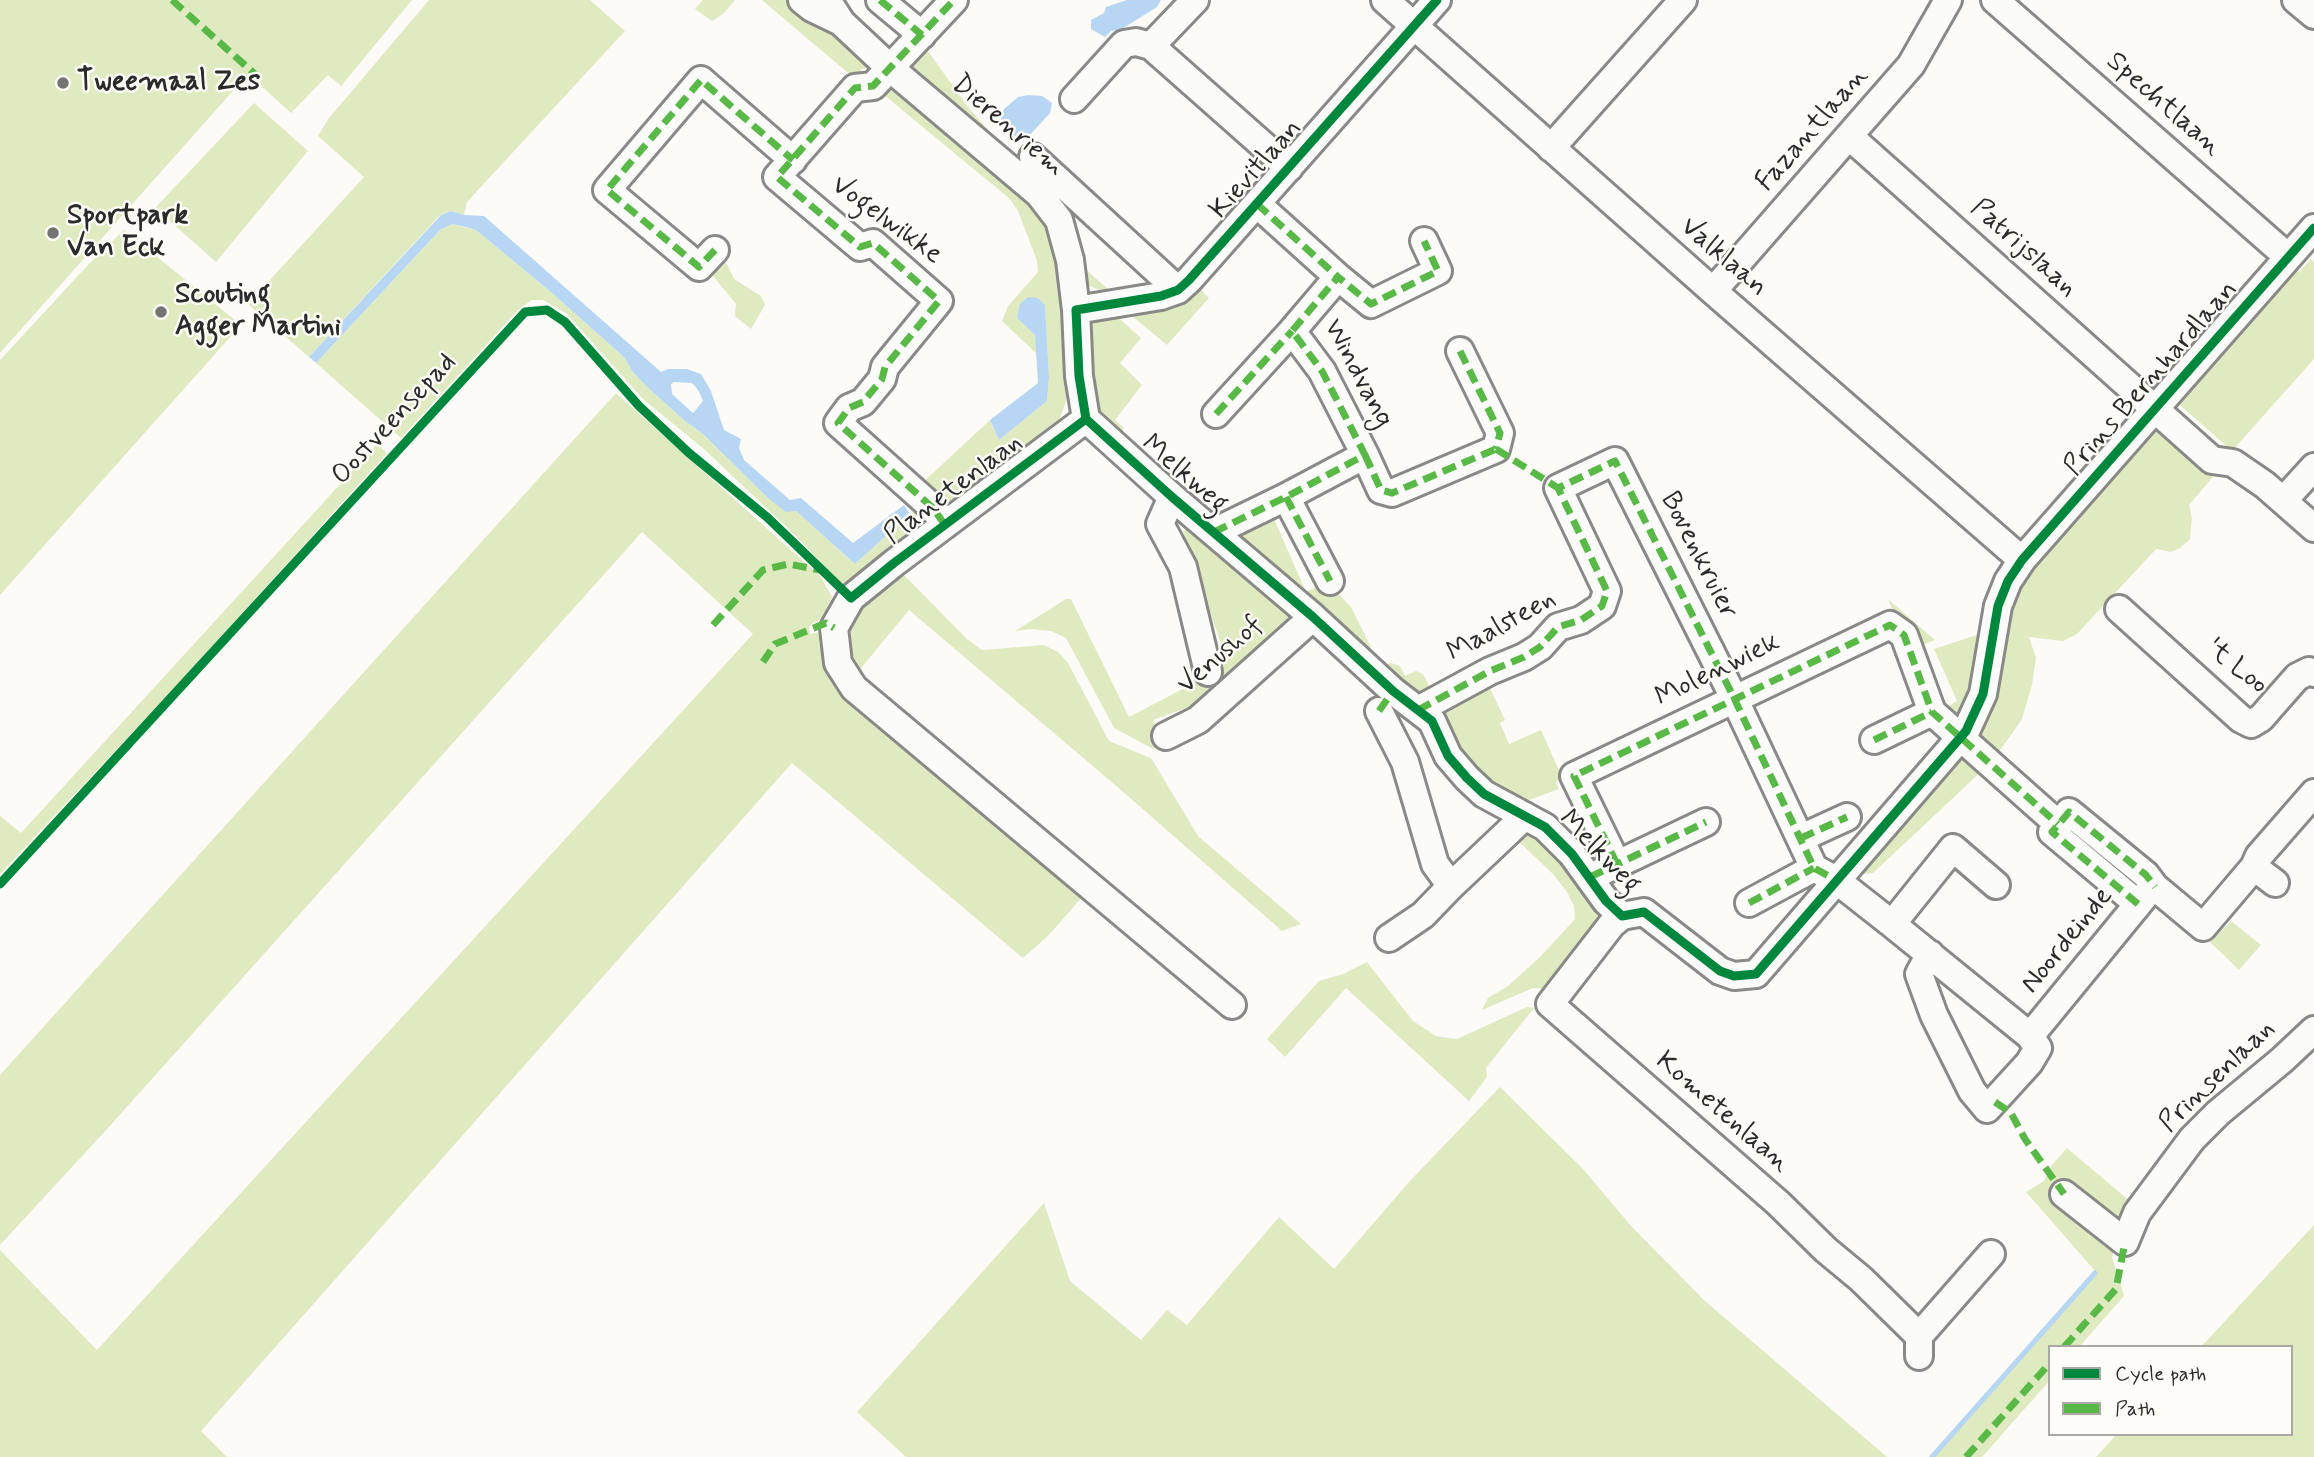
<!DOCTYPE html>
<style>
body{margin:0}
#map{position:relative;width:2314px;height:1457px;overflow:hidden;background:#fcfbf8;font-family:Mynerve,sans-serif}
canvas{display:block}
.legend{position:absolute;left:2048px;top:1345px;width:245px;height:91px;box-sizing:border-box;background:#fdfcf7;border:2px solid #a9a8a5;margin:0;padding:9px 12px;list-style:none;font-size:21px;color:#2b2b2b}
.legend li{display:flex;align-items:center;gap:14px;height:35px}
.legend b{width:35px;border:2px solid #a9a8a5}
</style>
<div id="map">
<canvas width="2314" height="1457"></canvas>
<ul class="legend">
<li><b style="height:9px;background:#00873e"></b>Cycle path</li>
<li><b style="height:9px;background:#58b947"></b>Path</li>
</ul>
</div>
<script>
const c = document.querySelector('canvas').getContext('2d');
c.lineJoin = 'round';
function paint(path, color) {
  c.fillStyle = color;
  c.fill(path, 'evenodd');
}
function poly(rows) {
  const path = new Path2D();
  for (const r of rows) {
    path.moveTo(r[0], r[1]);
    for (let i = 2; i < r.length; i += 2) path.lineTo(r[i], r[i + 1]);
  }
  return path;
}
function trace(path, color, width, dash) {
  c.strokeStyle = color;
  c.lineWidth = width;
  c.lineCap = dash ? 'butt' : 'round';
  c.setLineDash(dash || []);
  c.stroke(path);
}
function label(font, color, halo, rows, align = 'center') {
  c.font = font + ' Mynerve,sans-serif';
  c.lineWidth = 5;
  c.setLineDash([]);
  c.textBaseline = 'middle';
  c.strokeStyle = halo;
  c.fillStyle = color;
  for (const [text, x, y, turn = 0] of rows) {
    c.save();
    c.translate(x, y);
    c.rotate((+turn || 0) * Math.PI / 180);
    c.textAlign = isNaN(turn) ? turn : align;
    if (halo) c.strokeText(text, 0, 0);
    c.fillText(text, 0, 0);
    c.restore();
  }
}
const green = poly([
 [0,0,412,0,341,86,328,75,291,113,248,74,0,353],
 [429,0,590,0,625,31,467,202,464,215,451,211,440,215,309,357,248,304,364,177,318,136,329,118],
 [703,0,735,0,723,14,712,21,695,9],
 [762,0,794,0,877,69,863,68,854,78],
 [921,45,928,51,968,107,1003,147,910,70,913,56],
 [894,84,1045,217,1063,282,1068,379,1066,402,1059,420,949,507,920,485,990,420,999,440,1047,401,1049,377,1045,305,1035,335,1037,354,1002,321,1008,306,1038,272,1037,261,1018,211,1010,199,884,95],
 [254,103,308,151,216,262,155,208],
 [452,224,476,230,552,293,625,358,632,371,645,385,685,421,702,433,768,498,796,511,855,564,910,514,922,507,926,525,852,585,839,582,798,538,705,450,643,399,567,314,543,300,532,300,519,309,401,438,316,363,440,230],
 [124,230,241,325,0,595,0,360,88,265],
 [2311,259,2314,262,2314,359,2232,451,2172,398,2293,272,2300,271],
 [721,262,727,264,734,279,761,296,765,305,751,329,735,316,736,304,713,276],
 [1080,264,1111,292,1101,291,1088,285,1081,274],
 [1196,285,1209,298,1167,345,1127,312,1172,306],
 [1113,313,1141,338,1120,363,1142,385,1115,420,1124,428,1121,433,1094,410,1085,338,1091,323],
 [616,393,821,577,832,597,822,618,809,626,810,634,824,631,826,658,1083,896,1048,936,1023,958,792,763,201,1431,227,1457,0,1457,0,1250,97,1350,753,634,642,532,108,1128,0,1245,0,1075],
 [2154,423,2218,471,2189,505,2192,518,2190,539,2180,548,2171,552,2156,549,2077,634,2063,641,2029,637,2036,658,2032,685,2022,719,2001,749,1984,769,1873,873,1856,875,1987,719,1993,704,2007,598],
 [377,444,387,453,187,674,0,874,0,816,21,833],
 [1271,512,1306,592,1327,582,1351,607,1371,647,1363,653,1233,535],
 [1189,527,1291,614,1290,624,1197,714,1188,707,1153,720,1166,744,1153,749,1114,728,1066,638,1051,631,1032,629,1015,631,1066,599,1071,599,1129,717,1194,683,1223,650,1186,540,1183,531],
 [900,571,967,639,982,650,1044,645,1058,652,1068,663,1109,741,1151,758,1198,836,1301,924,1282,931,1121,790,909,610,857,673,845,649,846,626,853,610],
 [1888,599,1935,640,1915,648,1899,626],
 [1989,631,1978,678,1960,720,1944,709,1957,701,1934,649],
 [1391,663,1400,666,1405,676,1416,671,1423,674,1433,694,1416,698,1381,667],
 [1489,686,1505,720,1500,723,1509,744,1541,730,1562,777,1556,783,1559,789,1524,802,1478,776,1455,749,1433,709],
 [1534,830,1605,911,1549,989,1533,988,1482,1010,1488,998,1508,986,1540,957,1575,919,1574,906,1567,892,1553,874,1517,840],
 [2231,921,2261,945,2239,970,2210,942],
 [1367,962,1413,1021,1436,1036,1457,1039,1527,1007,1534,1008,1486,1068,1487,1077,1469,1101,1346,988,1285,1057,1267,1039,1319,981,1343,974],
 [1500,1087,1583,1169,1632,1227,1705,1301,1887,1457,906,1457,857,1412,1044,1203,1070,1281,1141,1340,1167,1310,1187,1325,1279,1217,1334,1269,1408,1183],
 [2067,1148,2137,1207,2117,1236,2112,1257,2124,1296,2079,1347,2050,1347,2050,1380,1982,1457,1933,1457,2096,1272,2026,1192,2044,1181,2052,1165],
 [2314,1225,2314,1457,2096,1457,2117,1434,2291,1434,2291,1347,2201,1347]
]);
const water = poly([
 [1127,0,1161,0,1157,7,1120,30,1111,31,1105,37,1091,29,1091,20,1104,13,1106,7],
 [1028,95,1042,96,1052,103,1050,113,1030,135,1019,139,1006,133,1001,119,1004,109,1018,97],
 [451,211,464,215,484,216,661,372,668,369,687,369,701,374,711,391,724,430,741,439,739,448,744,460,790,500,801,498,853,543,904,505,910,514,855,564,796,511,786,512,768,498,702,433,685,421,645,385,632,371,625,358,552,293,476,230,462,226,452,224,440,230,316,363,309,357,441,215],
 [674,382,692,383,698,390,703,401,693,413,672,394,671,384],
 [1028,297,1038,298,1045,305,1049,377,1047,401,999,440,990,420,1038,383,1035,335,1017,318,1020,304]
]);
const stream = poly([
 [1932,1457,2095,1273]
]);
const minor = poly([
 [802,0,812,8,839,21],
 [827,0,842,23,890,68,1039,194,1059,220,1070,260,1076,310,1079,376,1086,419],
 [880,0,922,35],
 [1385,0,1713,291,2022,560],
 [1995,0,2288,257],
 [2296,0,2314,15],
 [1151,46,1195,0],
 [1074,99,1124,44,1136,42,1151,46,1289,168],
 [1849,136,2212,460,2233,463,2265,485,2314,528],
 [1551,148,1683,0],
 [1033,157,1178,290],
 [1257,204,1338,277],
 [715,250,699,267,607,190,701,80,793,160],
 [1713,291,1911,65,1948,0],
 [1076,310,1161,296,1178,290,1189,280,1437,0],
 [1216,414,1292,331],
 [1086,419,1172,497,1313,617,1393,691,1432,721,1448,756,1467,778,1484,794,1545,827,1572,854,1606,901,1622,916,1644,912,1720,971,1734,976,1756,974,1966,731,1983,694,1998,606,2008,581,2022,560,2314,228],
 [1086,419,894,563,851,598,834,628,838,663,854,688,1232,1005],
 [1365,455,1381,490,1392,493,1496,449,1500,433,1460,351],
 [1172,497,1160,524,1183,567,1208,672],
 [1286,497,1330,581],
 [2283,501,2314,467],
 [945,525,933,508,838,423,849,408,863,402,882,379,885,367,939,301,873,243,860,247,777,177,855,88,873,86,954,0],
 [1214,532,1286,497,1365,455,1322,371,1292,331,1338,277,1371,304,1438,271,1424,241],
 [2119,609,2241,719,2251,724,2261,718,2297,677,2309,671,2314,673],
 [1418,710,1490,671,1524,657,1540,647,1558,627,1581,620,1602,606,1607,591,1558,488,1615,461,1734,698,1814,868,1836,880,1892,924,2030,1036,2038,1048,2029,1063,1987,1109,1972,1091,1934,1015,1919,974,1930,954],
 [1379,711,1405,762,1435,864,1451,886],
 [1166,736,1198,720,1313,617],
 [1874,740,1932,712],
 [1801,838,1847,817],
 [1617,864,1574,776,1890,625,1904,635,1932,712,2058,824],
 [2254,867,2275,883],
 [1601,872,1706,822],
 [1749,903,1814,868],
 [2138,904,2052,832,2069,812,2146,875,2155,887,2203,927,2254,867,2259,856,2314,793],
 [1622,916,1612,924,1550,1004,1778,1203,1826,1250,1861,1279,1919,1336,1919,1356],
 [1892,924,1953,848,1996,885],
 [1389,938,1423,915,1451,886,1525,816],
 [2030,1036,2148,892],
 [2064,1194,2125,1242,2137,1213,2192,1139,2218,1113,2282,1060,2314,1030],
 [1919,1336,1991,1254]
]);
const quiet = poly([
 [172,0,256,75],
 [880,0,922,35],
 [1257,204,1338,277],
 [715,250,699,267,607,190,701,80,793,160],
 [1460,351,1500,433,1496,449],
 [1216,414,1292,331],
 [1496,449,1558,488],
 [1365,455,1381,490,1392,493,1496,449],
 [1286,497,1330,581],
 [945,525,933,508,838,423,849,408,863,402,882,379,885,367,939,301,873,243,860,247,777,177,855,88,873,86,954,0],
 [1214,532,1286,497,1365,455,1322,371,1292,331,1338,277,1371,304,1438,271,1424,241],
 [713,625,763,570,788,564,820,570],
 [763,662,775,644,826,623,834,628],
 [1418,710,1490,671,1524,657,1540,647,1558,627,1581,620,1602,606,1607,591,1558,488,1615,461,1734,698,1814,868,1836,880],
 [1379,711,1393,691],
 [1874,740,1932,712],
 [1801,838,1847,817],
 [1617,864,1574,776,1890,625,1904,635,1932,712,2058,824],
 [1590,877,1706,822],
 [1749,903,1814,868],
 [2138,904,2052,832,2069,812,2146,875,2155,887],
 [1995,1102,2011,1113,2025,1139,2064,1194],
 [2064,1347,2116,1289,2125,1242],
 [1966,1457,2050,1363]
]);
const cycleway = poly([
 [1086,419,1172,497,1313,617,1393,691,1432,721,1448,756,1467,778,1484,794,1545,827,1572,854,1606,901,1622,916,1644,912,1720,971,1734,976,1756,974,1966,731,1983,694,1998,606,2008,581,2022,560,2314,228],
 [1086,419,1079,376,1076,310,1161,296,1178,290,1189,280,1437,0],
 [0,884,525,312,547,310,565,322,639,406,689,453,768,518,851,598,894,563,1086,419]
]);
const markers = [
 [63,83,7,"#747473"],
 [53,233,7,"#747473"],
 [161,312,7,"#747473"]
];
const poiNames = [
 ["Tweemaal Zes",77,83],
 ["Sportpark",67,217],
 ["Van Eck",67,249],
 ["Scouting",175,296],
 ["Agger Martini",175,328]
];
const streetNames = [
 ["Spechtlaan",2163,105,41],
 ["Dierenriem",1007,127,41],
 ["Fazantlaan",1813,130,-49],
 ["Kievitlaan",1257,170,-48],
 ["Vogelwikke",886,221,36],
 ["Patrijslaan",2023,249,42],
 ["Valklaan",1723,258,41],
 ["Windvang",1357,374,62],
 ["Prins Bernhardlaan",2152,379,-49],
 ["Oostveensepad",395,420,-47],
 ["Melkweg",1184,475,41],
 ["Planetenlaan",954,490,-37],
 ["Bovenkruier",1698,556,63],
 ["Maalsteen",1502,627,-29],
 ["Venushof",1221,656,-41],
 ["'t Loo",2236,668,38],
 ["Molenwiek",1718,671,-26],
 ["Melkweg",1599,853,46],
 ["Noordeinde",2068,941,-51],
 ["Prinsenlaan",2218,1077,-44],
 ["Kometenlaan",1722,1113,41]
];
paint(green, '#dfeac0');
paint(water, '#b6d6f4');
trace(stream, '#b6d6f4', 5);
trace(minor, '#898987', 32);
trace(minor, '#fbfbf9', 26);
trace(quiet, '#58b947', 7, [14, 7]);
trace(cycleway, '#00873e', 9);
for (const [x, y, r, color] of markers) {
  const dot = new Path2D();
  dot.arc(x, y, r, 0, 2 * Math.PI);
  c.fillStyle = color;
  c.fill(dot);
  trace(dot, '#fdfcf7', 2.5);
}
label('bold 28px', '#2b2b2b', '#fdfcf7', poiNames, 'left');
label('28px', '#2b2b2b', '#fdfcf7', streetNames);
</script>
